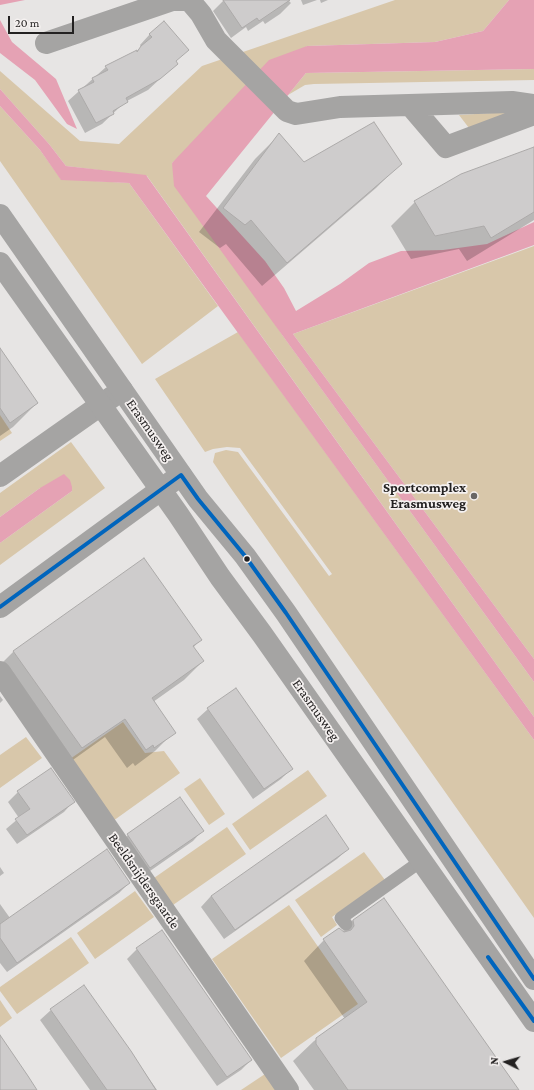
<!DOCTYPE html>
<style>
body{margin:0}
#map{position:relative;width:534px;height:1090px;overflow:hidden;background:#e7e5e4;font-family:"Crimson Pro",serif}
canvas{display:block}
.north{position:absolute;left:486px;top:1042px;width:40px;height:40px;-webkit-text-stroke:3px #f5f1f0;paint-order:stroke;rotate:275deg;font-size:11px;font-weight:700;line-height:16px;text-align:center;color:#232121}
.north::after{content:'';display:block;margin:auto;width:14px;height:18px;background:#232121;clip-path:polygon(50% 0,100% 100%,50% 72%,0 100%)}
.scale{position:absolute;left:8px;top:16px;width:66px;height:18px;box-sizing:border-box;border:2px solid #232121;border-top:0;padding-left:5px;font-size:12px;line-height:14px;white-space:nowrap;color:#232121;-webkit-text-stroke:3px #f5f1f0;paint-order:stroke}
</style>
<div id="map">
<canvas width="534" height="1090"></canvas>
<div class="north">N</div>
<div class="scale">20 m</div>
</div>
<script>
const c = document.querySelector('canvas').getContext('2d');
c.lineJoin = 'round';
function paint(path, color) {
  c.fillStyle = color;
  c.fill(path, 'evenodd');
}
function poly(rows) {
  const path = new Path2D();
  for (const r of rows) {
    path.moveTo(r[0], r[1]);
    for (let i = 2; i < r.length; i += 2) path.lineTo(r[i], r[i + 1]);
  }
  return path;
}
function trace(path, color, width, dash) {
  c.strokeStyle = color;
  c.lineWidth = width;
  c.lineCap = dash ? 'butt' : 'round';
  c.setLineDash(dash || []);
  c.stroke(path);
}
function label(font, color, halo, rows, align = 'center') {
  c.font = font + ' "Crimson Pro",serif';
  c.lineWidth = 3.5;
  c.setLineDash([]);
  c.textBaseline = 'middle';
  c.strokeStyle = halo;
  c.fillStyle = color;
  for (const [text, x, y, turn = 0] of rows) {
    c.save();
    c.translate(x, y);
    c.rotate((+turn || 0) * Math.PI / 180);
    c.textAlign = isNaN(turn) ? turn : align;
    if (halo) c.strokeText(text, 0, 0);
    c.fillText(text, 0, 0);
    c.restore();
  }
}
const green = poly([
 [395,0,509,0,483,31,435,42,307,46,172,163,283,336,534,682,534,717,147,176,66,166,49,144,0,89,0,71,80,141,119,144,202,66],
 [534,69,534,80,314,84,305,85,288,95,306,73],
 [0,106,40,150,61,179,129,183,218,306,142,364,0,161],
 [510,112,469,128,459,115],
 [534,246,534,659,293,334],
 [238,332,534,740,534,918,230,487,213,462,215,453,226,450,238,452,313,554,329,576,332,574,240,448,227,447,213,449,205,452,155,379],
 [0,415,12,433,0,441],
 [71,442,105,488,0,565,0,543,72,491,72,487,40,488,0,517,0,493],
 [123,722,145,753,164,751,180,773,113,821,70,759],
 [26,737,42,758,0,788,0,755],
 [308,770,327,796,250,850,232,824],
 [200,778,225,814,209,825,184,789],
 [227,827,246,854,173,905,154,878],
 [364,852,385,880,332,917,337,925,321,937,295,900],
 [135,891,154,917,95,959,77,933],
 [289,905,358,1004,281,1058,212,959],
 [71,937,89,963,17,1014,0,991,0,987],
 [0,1000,12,1018,0,1027],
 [265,1074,276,1090,241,1090]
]);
const water = poly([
 [0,0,25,0,0,5],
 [509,0,534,0,534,69,306,73,206,196,265,261,284,288,296,311,340,284,369,263,401,251,443,250,487,244,534,222,534,245,293,334,534,659,534,682,174,186,172,163,269,60,307,46,435,42,483,31],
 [0,20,12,42,56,79,77,129,67,124,35,80,0,53],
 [0,89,49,144,66,166,146,175,534,717,534,740,129,183,61,180,40,150,0,106],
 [64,474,70,480,72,487,72,491,0,543,0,517,40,488]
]);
const shadow = poly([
 [224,0,288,0,291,3,280,14,265,24,263,21,248,31,246,27,231,38,213,11],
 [301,0,317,0,303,5],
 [320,0,328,0,321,3],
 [150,34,176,64,148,90,125,102,102,124,85,133,68,101,106,67,136,52,141,47,140,45],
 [279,135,304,163,400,164,376,188,262,286,226,244,220,248,199,232,255,159],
 [534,148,534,220,467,261,459,249,411,259,391,226,415,202],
 [0,350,37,403,13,427,0,436],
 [200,640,193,648,203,661,184,680,153,702,174,732,155,751,135,766,133,763,127,768,105,737,63,767,0,665,14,651],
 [0,696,3,700,0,703],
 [208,709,291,769,281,779,253,799,197,719],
 [51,769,73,802,64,812,17,844,6,829,19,818,8,802,18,792],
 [180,798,203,830,193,841,140,878,117,846,128,835],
 [348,849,337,859,224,939,201,907,211,896],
 [0,867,4,873,0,876],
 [129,883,119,893,7,972,0,963,0,904,10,918],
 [353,920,518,1090,314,1090,293,1061,314,1041,345,1019,304,961,324,940,342,932],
 [162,931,251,1060,241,1070,217,1086,127,959,137,949],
 [84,986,157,1090,90,1090,40,1020,51,1010]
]);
const building = poly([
 [223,0,290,0,259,21,257,18,242,28,223,0],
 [164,21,189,50,176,61,178,64,160,79,126,98,128,102,113,111,114,114,96,123,78,90,94,82,92,78,108,70,105,66,137,50,137,52,141,46,152,37,149,34,164,21],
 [374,122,402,164,287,263,251,220,245,225,223,208,279,133,304,162,374,122],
 [534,147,534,212,491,238,484,226,435,236,414,201,461,174,534,147],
 [0,348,38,403,10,423,0,408,0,348],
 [144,558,202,640,193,646,204,661,152,698,176,733,154,748,153,745,146,750,125,719,82,748,13,651,144,558],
 [236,688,293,769,264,789,207,708,236,688],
 [51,768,75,802,27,835,15,819,30,809,17,791,51,768],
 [180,797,204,831,150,868,127,834,180,797],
 [326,815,349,849,235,930,211,896,326,815],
 [107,849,130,883,17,963,0,938,0,924,107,849],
 [384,898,519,1090,348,1090,316,1044,316,1038,367,1002,323,939,339,928,344,932,351,930,354,926,353,920,384,898],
 [162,930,252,1060,227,1077,136,948,162,930],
 [84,985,131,1051,156,1090,107,1090,50,1009,84,985],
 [0,1035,28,1076,37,1090,0,1090,0,1035]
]);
const lane = poly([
 [346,924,341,918,421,861]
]);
const street = poly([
 [190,1,201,14,216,40,287,111,296,114,340,107,512,102,534,105],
 [46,43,172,0,191,0],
 [411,106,446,147,534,114],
 [0,476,122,390],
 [0,607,181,475],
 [0,672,288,1090]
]);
const secondary = poly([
 [0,215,198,499,245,556,286,613,534,979],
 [0,263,178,514,220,577,262,634,534,1021]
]);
const bus1 = poly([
 [0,607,181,475,198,499,245,556,286,613,534,979],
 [488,957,534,1021]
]);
const markers = [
 [474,496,4,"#686665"],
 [247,559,3.5,"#232121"]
];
const streetNames = [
 ["Erasmusweg",150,430,55],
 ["Erasmusweg",316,710,55],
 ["Beeldsnijdersgaarde",144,881,55]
];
const poiNames = [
 ["Sportcomplex",466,488],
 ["Erasmusweg",466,504]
];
paint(green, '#d8c7aa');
paint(water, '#e5a2b4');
paint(shadow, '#0003');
paint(building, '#cecccc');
trace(building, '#acaaa9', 1);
trace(lane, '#a5a4a3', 13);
trace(street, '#a5a4a3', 22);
trace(secondary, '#a5a4a3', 22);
trace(bus1, '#0065bd', 4);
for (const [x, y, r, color] of markers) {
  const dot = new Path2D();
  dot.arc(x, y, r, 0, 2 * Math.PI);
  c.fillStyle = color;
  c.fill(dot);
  trace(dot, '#f5f1f0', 1.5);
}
label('14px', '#232121', '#f5f1f0', streetNames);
label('bold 14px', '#232121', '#f5f1f0', poiNames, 'right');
</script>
